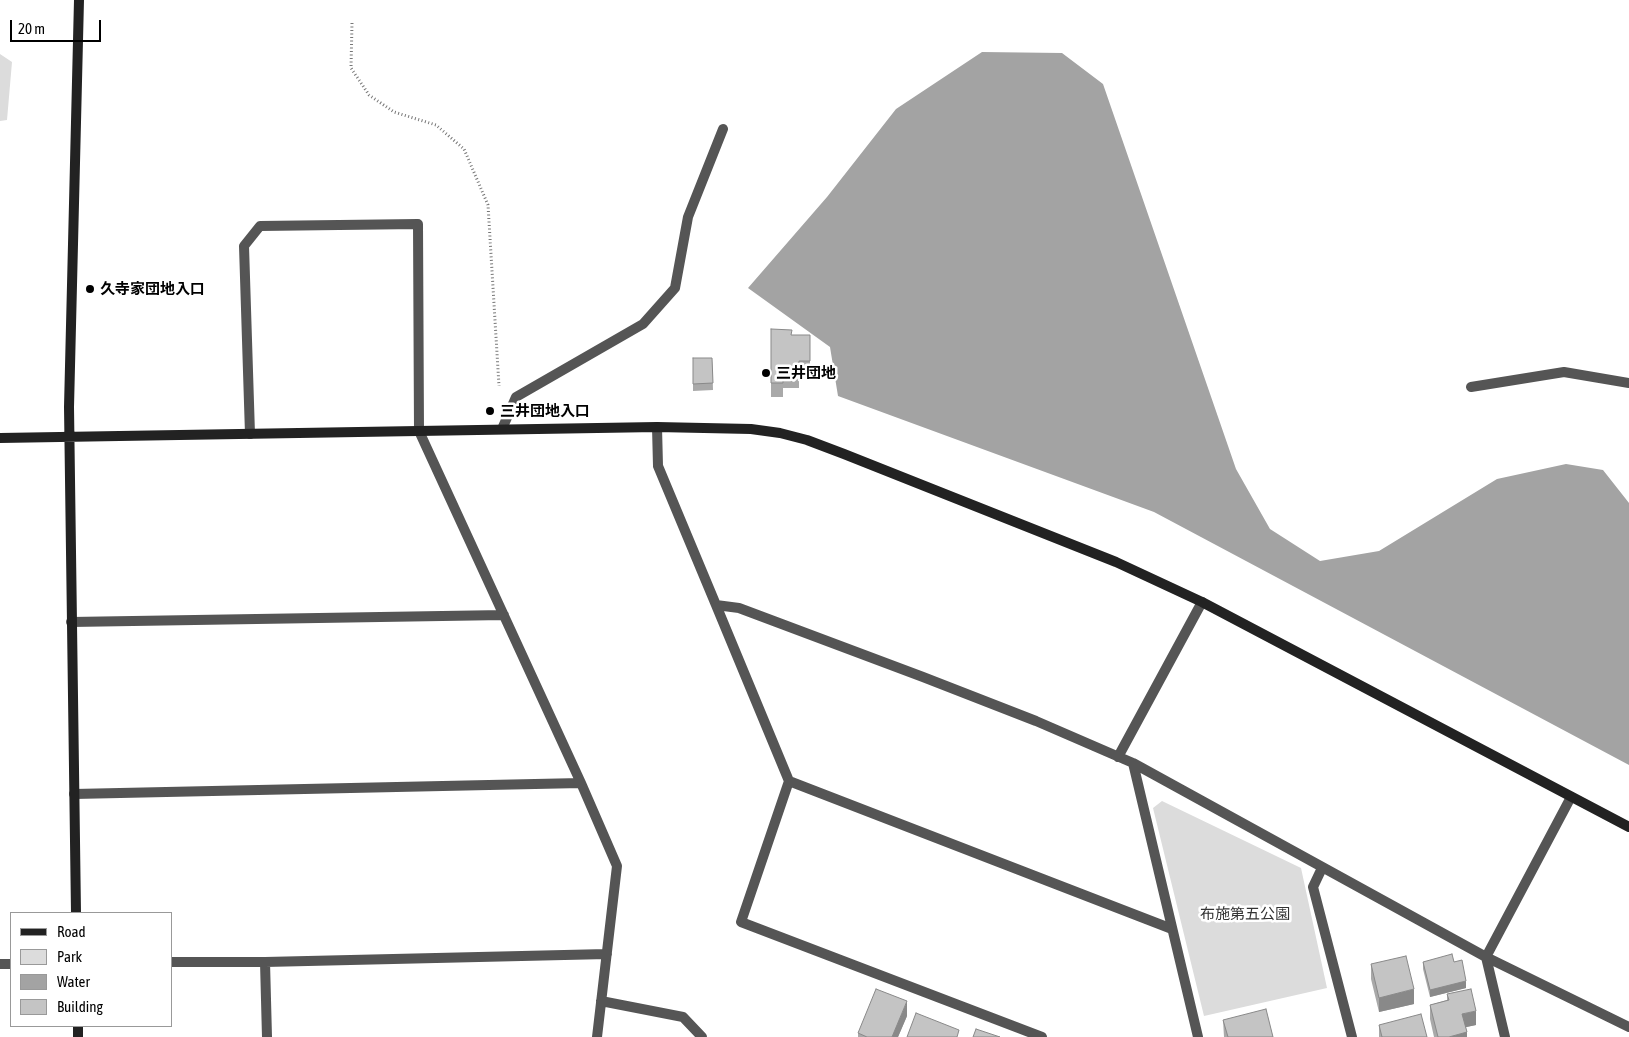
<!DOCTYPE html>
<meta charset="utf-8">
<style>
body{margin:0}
#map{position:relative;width:1629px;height:1037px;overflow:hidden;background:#fff;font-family:"Asap Condensed",sans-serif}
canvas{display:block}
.legend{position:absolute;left:10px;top:912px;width:162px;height:115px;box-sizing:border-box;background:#fff;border:1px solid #999;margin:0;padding:6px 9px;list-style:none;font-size:15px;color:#000}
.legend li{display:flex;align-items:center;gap:10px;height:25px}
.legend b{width:25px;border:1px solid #999}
.scale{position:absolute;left:10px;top:20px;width:91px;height:22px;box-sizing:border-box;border:2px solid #000;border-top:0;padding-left:6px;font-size:15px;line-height:18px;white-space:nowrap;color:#000;-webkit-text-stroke:4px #fff;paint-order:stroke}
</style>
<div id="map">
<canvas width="1629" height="1037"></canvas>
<ul class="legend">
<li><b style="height:6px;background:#222"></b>Road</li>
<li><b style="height:14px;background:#dcdcdc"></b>Park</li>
<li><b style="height:14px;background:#a3a3a3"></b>Water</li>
<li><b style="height:14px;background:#c4c4c4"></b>Building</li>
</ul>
<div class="scale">20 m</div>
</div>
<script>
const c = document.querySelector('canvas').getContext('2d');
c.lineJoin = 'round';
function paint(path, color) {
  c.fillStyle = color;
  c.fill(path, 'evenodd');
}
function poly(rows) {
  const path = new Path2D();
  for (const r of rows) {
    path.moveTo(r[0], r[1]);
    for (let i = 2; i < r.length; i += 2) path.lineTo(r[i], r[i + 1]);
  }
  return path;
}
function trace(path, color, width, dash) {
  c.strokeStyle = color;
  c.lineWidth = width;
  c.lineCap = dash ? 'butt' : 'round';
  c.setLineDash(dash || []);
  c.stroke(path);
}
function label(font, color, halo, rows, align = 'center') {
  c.font = font + ' "Asap Condensed","Noto Sans JP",sans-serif';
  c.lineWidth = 5;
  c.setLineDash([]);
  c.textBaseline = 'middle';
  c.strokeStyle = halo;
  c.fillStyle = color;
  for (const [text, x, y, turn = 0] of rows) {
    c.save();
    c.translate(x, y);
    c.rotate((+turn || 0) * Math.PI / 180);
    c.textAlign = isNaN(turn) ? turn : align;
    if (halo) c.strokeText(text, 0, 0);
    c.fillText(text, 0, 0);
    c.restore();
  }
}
const green = poly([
 [0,54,12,62,7,120,0,121],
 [1162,801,1301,868,1327,988,1204,1016,1153,808]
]);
const water = poly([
 [982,52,1062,53,1103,84,1236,469,1270,529,1320,561,1379,551,1497,479,1566,464,1603,470,1629,503,1629,765,1154,512,838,396,830,347,748,288,827,197,896,109]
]);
const path = poly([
 [352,23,351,68,369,95,394,112,436,125,464,149,488,205,499,386]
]);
const street = poly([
 [1471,387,1564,372,1629,383],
 [657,427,658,466,716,605,739,608,923,677,1036,721,1133,763,1486,957,1629,1027],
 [502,429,516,397,643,324,675,288,688,217,723,129],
 [250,434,244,246,260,226,418,224,419,431,581,783,617,866,597,1037],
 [716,605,789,781,741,922,1042,1037],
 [71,622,504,615],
 [1118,757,1202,602],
 [1133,763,1198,1037],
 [789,781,1172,929],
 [74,794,581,783],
 [1322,868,1313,887,1352,1037],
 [171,962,265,962,267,1037],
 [265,962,607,954],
 [0,964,11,964],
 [601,1001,683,1017,702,1037],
 [1505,1037,1486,957,1571,797]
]);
const secondary = poly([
 [0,438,657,427,751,429,780,433,807,440,844,454,1116,562,1202,602,1629,827],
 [76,913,69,407,79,0],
 [78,1026,78,1037]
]);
const wall = poly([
 [771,329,791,335,810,335,810,375,799,375,799,388,783,388,783,397,771,397],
 [693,358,712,358,713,390,693,391],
 [1423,962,1454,962,1466,988,1430,997,1423,969],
 [1371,964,1414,1004,1379,1012,1371,979],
 [1447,994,1476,1025,1466,1027,1467,1037,1434,1037,1430,1019,1430,1005,1447,1000],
 [907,1016,898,1037,858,1037,858,1033],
 [1223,1020,1273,1037,1224,1037],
 [1379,1025,1427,1037,1379,1037]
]);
const shadedWall = poly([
 [1466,981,1466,988,1430,997,1430,990],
 [1414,989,1414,1004,1379,1012,1379,998],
 [907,1001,907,1016,898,1037,892,1037],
 [1476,1011,1476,1025,1462,1028,1462,1014],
 [1467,1032,1467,1037,1449,1037]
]);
const building = poly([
 [771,329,792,330,791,335,810,335,810,361,799,361,799,373,783,373,783,383,771,383,771,329],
 [693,358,712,358,713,383,693,384,693,358],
 [1452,954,1454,962,1462,960,1466,981,1430,990,1423,962,1452,954],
 [1406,956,1414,989,1379,998,1371,964,1406,956],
 [876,989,907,1001,892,1037,867,1037,858,1033,876,989],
 [1471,989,1476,1011,1462,1014,1467,1032,1449,1037,1438,1037,1430,1005,1449,1000,1447,994,1471,989],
 [1266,1009,1273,1037,1228,1037,1223,1020,1266,1009],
 [916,1013,959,1030,957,1037,907,1037,916,1013],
 [1421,1014,1427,1037,1382,1037,1379,1025,1421,1014],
 [976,1029,1000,1037,973,1037,976,1029]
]);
const markers = [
 [90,289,5,"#000"],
 [766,373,5,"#000"],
 [490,411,5,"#000"]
];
const poiNames = [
 ["久寺家団地入口",100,289],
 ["三井団地",776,373],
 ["三井団地入口",500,411]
];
const parkNames = [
 ["布施第五公園",1245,914]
];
paint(green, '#dcdcdc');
paint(water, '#a3a3a3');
trace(path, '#777', 3, [1, 2.5]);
trace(street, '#555', 10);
trace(secondary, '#222', 10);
paint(wall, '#a9a9a9');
paint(shadedWall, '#898989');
paint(building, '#c4c4c4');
trace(building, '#898989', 1);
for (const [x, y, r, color] of markers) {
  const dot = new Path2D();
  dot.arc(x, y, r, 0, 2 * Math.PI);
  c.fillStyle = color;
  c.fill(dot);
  trace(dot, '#fff', 2);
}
label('bold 15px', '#000', '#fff', poiNames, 'left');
label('15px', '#333', '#fff', parkNames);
</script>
